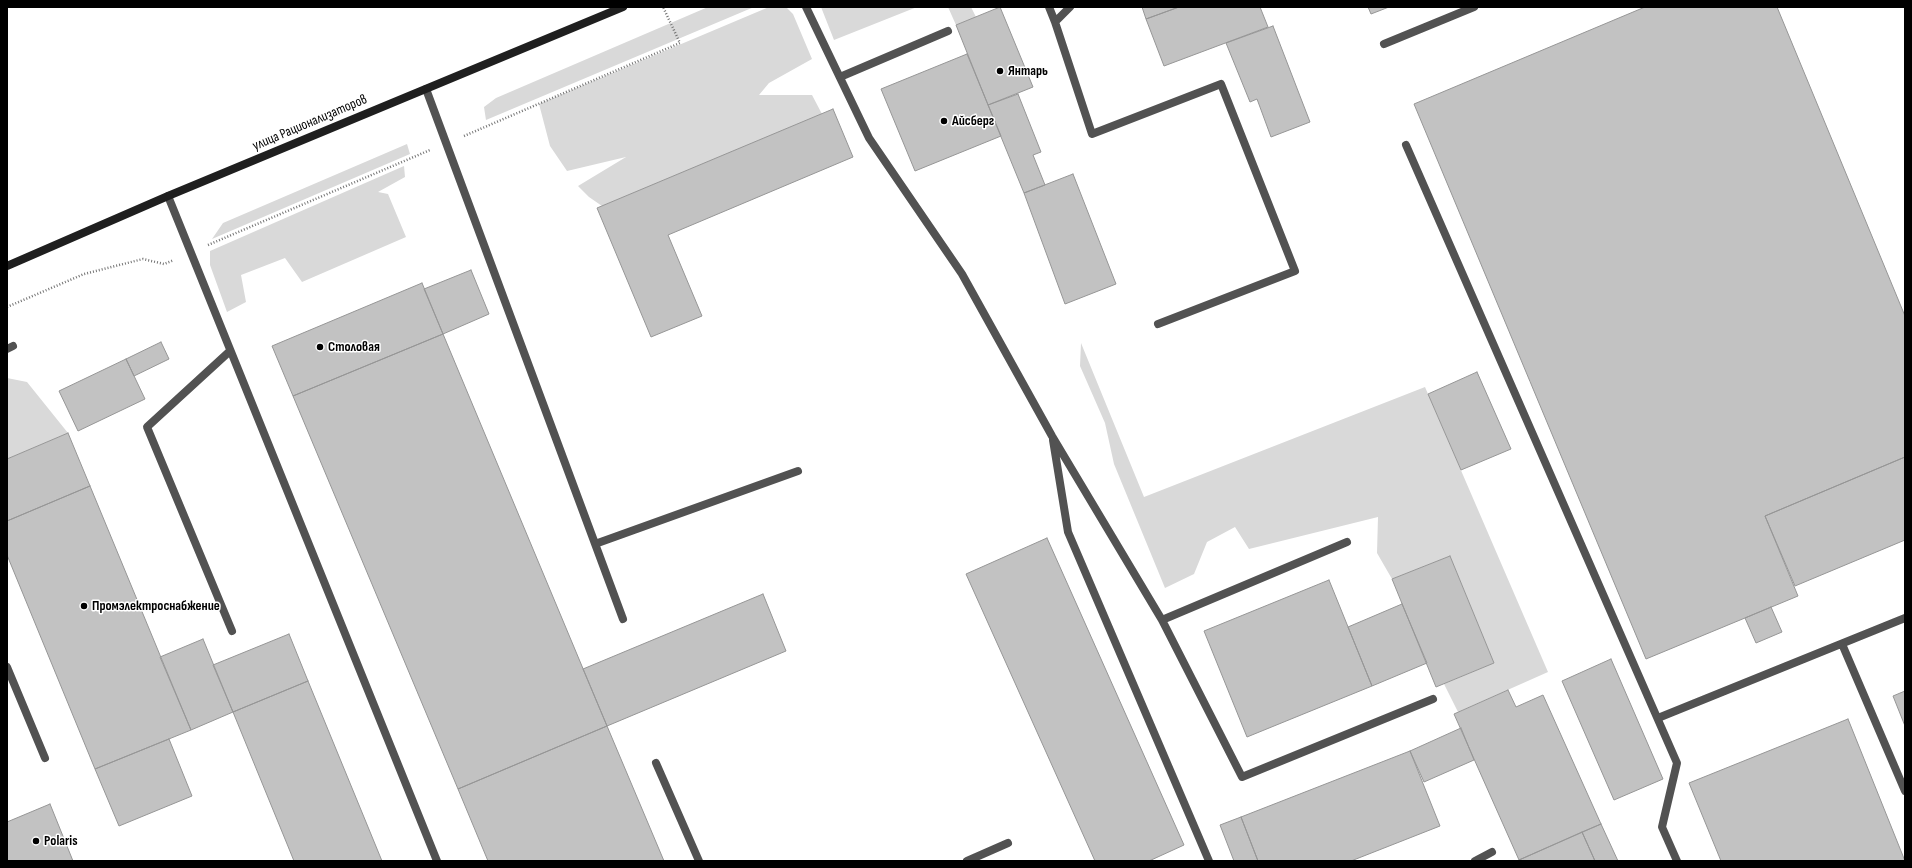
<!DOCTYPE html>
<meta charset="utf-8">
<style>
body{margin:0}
#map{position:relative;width:1912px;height:868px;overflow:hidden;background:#fff;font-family:"Sofia Sans Condensed",sans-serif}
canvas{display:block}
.frame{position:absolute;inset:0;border:8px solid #000;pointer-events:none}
</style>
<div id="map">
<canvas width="1912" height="868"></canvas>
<div class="frame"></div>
</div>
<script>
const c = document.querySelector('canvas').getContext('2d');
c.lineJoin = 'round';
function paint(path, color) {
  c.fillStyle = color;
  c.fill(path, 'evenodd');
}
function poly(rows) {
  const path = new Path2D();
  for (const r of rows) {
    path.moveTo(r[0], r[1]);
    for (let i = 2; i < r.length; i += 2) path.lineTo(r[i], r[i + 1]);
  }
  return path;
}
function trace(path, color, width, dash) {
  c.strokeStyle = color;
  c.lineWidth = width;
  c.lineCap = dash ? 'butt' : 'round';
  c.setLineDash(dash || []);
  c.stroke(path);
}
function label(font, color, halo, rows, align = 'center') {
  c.font = font + ' "Sofia Sans Condensed",sans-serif';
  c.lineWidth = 3;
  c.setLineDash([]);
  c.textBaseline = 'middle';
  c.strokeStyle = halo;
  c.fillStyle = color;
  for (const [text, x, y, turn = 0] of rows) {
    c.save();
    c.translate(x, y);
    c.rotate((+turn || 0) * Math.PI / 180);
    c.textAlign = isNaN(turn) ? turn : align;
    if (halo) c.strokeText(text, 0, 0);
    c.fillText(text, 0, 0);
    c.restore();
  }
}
const green = poly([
 [708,7,754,7,486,120,484,107,496,98],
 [769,7,786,7,793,14,812,59,769,83,759,95,812,95,822,114,602,206,589,197,578,186,626,157,567,171,550,146,539,104],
 [821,7,917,7,834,40],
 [948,7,971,7,976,17,956,25],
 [407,144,410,154,212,239,223,223],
 [404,166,405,177,378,192,388,194,406,237,302,282,285,258,241,275,246,302,227,312,210,265,210,251],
 [1081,343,1144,497,1425,387,1548,672,1458,712,1444,684,1494,663,1450,556,1392,579,1377,553,1378,517,1249,549,1235,527,1207,542,1194,574,1165,588,1114,464,1105,423,1080,366],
 [7,378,27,382,68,433,7,459]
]);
const building = poly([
 [1000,7,1033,87,988,105,956,25,1000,7],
 [1142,7,1179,7,1146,19,1142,7],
 [1179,7,1260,7,1268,27,1164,66,1146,19,1179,7],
 [1368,7,1389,7,1371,14,1368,7],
 [1645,7,1777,7,1905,316,1905,457,1765,516,1798,596,1646,659,1414,104,1645,7],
 [1273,26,1310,122,1271,137,1257,99,1250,102,1226,43,1273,26],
 [967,54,1001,136,915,171,881,89,967,54],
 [1018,94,1041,152,1033,155,1045,185,1024,193,988,105,1018,94],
 [833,109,853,157,668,235,702,316,651,337,597,208,833,109],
 [1073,174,1116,284,1065,304,1024,193,1073,174],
 [471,270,489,314,443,334,424,289,471,270],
 [422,283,443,334,293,396,272,346,422,283],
 [443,334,607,726,458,789,293,396,443,334],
 [161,342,169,359,134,376,126,359,161,342],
 [126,359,145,399,78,431,59,391,126,359],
 [1477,372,1511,449,1461,470,1428,394,1477,372],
 [68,433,90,486,7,521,7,459,68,433],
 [1905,457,1905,540,1795,586,1765,516,1905,457],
 [90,486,191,730,95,769,7,555,7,521,90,486],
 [1047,538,1184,845,1149,861,1095,861,966,574,1047,538],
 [1450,556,1494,663,1436,687,1392,579,1450,556],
 [1329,580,1372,686,1247,737,1204,631,1329,580],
 [763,594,786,651,607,726,583,669,763,594],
 [1402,604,1427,663,1372,686,1348,627,1402,604],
 [1771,607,1782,632,1756,643,1745,618,1771,607],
 [289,634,308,681,233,712,213,665,289,634],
 [203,639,233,712,191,730,160,657,203,639],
 [1611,659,1663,779,1614,800,1562,681,1611,659],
 [308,681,382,861,294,861,233,712,308,681],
 [1508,690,1516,707,1543,695,1601,824,1519,860,1454,714,1508,690],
 [1905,691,1905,726,1893,696,1905,691],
 [1848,719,1905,861,1721,861,1689,783,1848,719],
 [607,726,664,861,488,861,458,789,607,726],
 [1461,728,1474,760,1424,782,1410,751,1461,728],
 [169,739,192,796,119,826,95,769,169,739],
 [1410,751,1440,826,1351,861,1258,861,1241,817,1410,751],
 [50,804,73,861,7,861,7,822,50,804],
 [1241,817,1258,861,1234,861,1220,825,1241,817],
 [1601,824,1618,861,1595,861,1582,832,1601,824],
 [1582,832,1595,861,1519,861,1519,860,1582,832]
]);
const path = poly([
 [464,136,680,43,663,7],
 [208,245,430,150],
 [7,307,84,274,143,259,164,264,174,260]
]);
const service = poly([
 [806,7,869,138,962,274,1052,436,1162,620,1242,777,1433,699],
 [1049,7,1055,22,1070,7],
 [1055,22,1092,134,1221,84,1295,271,1158,324],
 [1384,44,1474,7],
 [840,77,948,31],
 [426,89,623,619],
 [1406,145,1677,763,1662,827,1677,861],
 [168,196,437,861],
 [7,349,13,346],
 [230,351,147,427,232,631],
 [1053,440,1068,532,1209,861],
 [595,544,798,471],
 [1162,620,1347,542],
 [1842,644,1905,791],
 [7,667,45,758],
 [1658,718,1905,618],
 [656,763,699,861],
 [967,861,1008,843],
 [1475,861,1492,852]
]);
const secondary = poly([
 [7,266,168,196,623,7]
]);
const markers = [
 [1000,71,4,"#000"],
 [944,121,4,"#000"],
 [320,347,4,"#000"],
 [84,606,4,"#000"],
 [36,841,4,"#000"]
];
const poiNames = [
 ["Янтарь",1008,71],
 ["Айсберг",952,121],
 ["Столовая",328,347],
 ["Промэлектроснабжение",92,606],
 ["Polaris",44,841]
];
const streetNames = [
 ["улица Рационализаторов",310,123,-23]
];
paint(green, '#d9d9d9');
paint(building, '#c2c2c2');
trace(building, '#969696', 1);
trace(path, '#747474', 2.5, [1, 2]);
trace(service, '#525252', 8);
trace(secondary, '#1f1f1f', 8);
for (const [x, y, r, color] of markers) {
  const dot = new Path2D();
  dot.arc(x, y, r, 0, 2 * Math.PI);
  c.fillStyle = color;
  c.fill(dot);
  trace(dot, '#fff', 1.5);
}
label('bold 14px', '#000', '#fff', poiNames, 'left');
label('14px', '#000', '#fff', streetNames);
</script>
